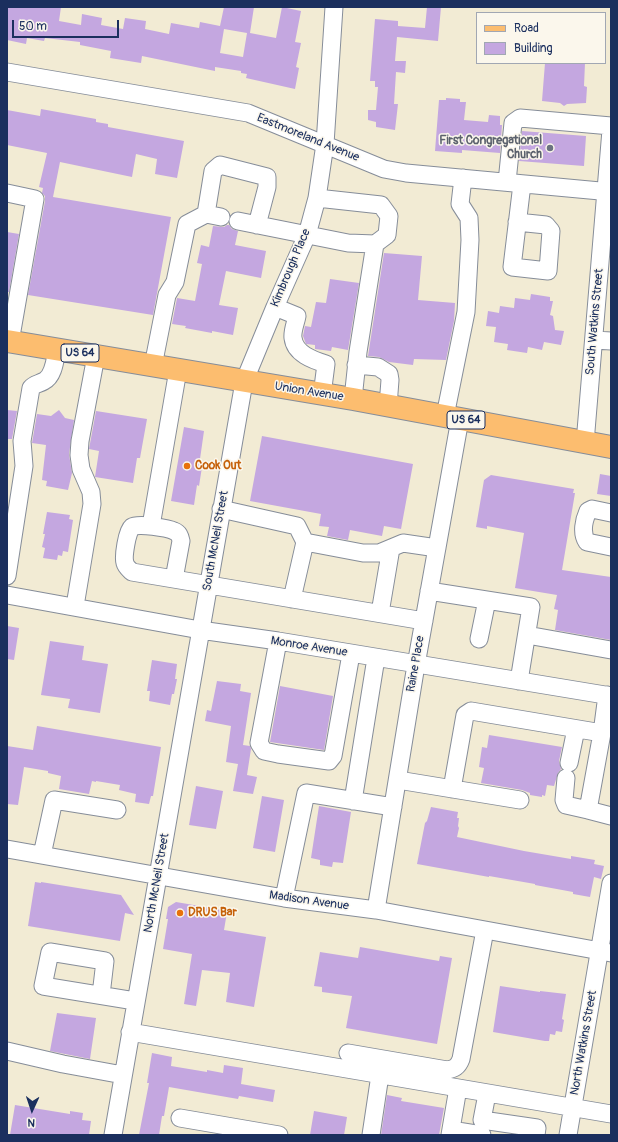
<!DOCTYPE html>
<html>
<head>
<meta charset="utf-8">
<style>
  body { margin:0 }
  #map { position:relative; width:618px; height:1142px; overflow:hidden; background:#f2ebd4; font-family:Pangolin,sans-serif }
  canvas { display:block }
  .frame { position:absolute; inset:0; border:8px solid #1b2f5e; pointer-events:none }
  .legend { position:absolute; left:476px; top:12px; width:130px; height:52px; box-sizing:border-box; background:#fbf7ec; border:1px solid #a1a7b3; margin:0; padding:5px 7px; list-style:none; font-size:12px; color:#1b2f5e }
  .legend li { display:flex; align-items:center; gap:8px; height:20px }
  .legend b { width:20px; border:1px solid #a1a7b3 }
  .north { position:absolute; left:12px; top:1090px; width:40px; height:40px; -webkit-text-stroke:3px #fbf7ec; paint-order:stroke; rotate:183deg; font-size:11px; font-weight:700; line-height:16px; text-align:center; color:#1b2f5e }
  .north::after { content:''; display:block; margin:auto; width:14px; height:18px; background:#1b2f5e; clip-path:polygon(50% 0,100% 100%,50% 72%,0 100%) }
  .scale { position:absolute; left:12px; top:20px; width:107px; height:18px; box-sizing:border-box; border:2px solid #1b2f5e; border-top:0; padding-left:5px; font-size:12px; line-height:14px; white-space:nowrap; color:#1b2f5e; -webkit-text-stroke:3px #fbf7ec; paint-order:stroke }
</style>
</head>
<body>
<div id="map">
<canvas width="618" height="1142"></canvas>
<div class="frame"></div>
<ul class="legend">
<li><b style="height:5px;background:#fcbd6f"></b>Road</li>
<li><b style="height:11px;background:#c4a7e0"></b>Building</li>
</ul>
<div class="north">N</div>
<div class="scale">50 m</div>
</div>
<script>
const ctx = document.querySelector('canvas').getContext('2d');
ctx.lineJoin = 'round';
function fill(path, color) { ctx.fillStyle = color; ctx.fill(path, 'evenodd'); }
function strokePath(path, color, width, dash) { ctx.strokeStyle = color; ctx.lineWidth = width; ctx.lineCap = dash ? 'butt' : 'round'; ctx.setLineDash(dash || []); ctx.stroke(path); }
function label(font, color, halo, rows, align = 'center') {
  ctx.font = font + ' Pangolin,sans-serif'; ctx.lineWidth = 3; ctx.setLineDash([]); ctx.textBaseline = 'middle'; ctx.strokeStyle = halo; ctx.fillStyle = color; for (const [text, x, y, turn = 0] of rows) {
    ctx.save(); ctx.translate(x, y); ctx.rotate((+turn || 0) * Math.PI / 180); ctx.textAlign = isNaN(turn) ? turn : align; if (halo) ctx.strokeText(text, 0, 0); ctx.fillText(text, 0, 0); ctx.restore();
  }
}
const building = new Path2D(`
  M7 7H61L59 21 81 25 82 14 102 18 101 25 123 29 125 18 146 21 145 29 169 34 171 23 199 28 200 22 220 26 224 7H254L250 33 276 38 282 7 301 11 295 42 301 43 296 67 299 68 295 89 246 78 247 74 241 73V71L215 67V71L142 56 141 63 110 58 111 51 80 45V42L45 38 44 41 27 38 26 44 7 40ZM224 29 247 33 243 57 220 53Z
  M427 7H441L438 41 397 37 395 61H406L405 73 396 72 394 104H398L395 130 376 127V122L368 120V110H376L378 87H375V81H370L375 19 398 21V26L425 28Z
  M545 63H585L584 86 587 87 586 103 567 104 564 106 560 103 542 101Z
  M446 98 460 99V102H466L464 120 488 122 489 115 500 116V125H502L500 153 462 150V153L435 151 439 100H446Z
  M41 109 96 119V122L108 124V127L184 141 177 178 155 174 157 159 136 154 132 177 60 162 53 197 171 217 153 315 28 295 45 201V196L42 193 43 188 39 187 47 153 7 145V110L40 116Z
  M522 131 586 136 584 166 519 161Z
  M227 225H229L232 229 238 231 235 245 266 251 261 278 226 271 219 305 238 308 233 335 212 331V333L185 328 186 326 172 324 177 298 195 301 202 264 197 263 201 245 209 247 213 226 224 227Z
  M7 232 19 234 9 292H7Z
  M384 253 422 256 418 300 455 303 454 321 446 360 414 359 413 365 389 362 379 357 368 356Z
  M330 279 359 283 348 350 332 347 331 351 315 349V345L306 344 303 336 305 326 311 327 316 302 326 303Z
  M531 294 550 297V301H553L550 315 553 316 555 330 564 331 561 345 544 342 542 350 528 347 527 353 507 350 508 344 494 342 496 327 486 326 488 311 499 313 500 306 514 308 515 298 530 300Z
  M7 410 17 411 12 439H7Z
  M59 410 65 418 74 420 69 454 72 473 68 490 46 486 47 481 42 480 46 445 32 443 37 414 51 416Z
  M96 411 147 419 140 458H137L133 483 95 477 99 451 89 449Z
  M184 427 204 431 199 466 202 467 199 486 197 485 194 505 171 501Z
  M262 436 413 464 401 529 384 526 382 536 350 530 348 540 327 536 329 527 319 526 321 514 250 501Z
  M600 474 611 476V496L597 494Z
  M491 475 574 489 573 493H575L562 570 611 577V640L555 630 558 610 554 609 557 595 515 588 524 533 487 526V529L476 527 484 480Z
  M47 512 70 515 69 519 73 520 68 552 63 551 62 556 58 555 57 560 43 558 45 548 42 547 45 534H43Z
  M7 626 19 628 14 660 7 659Z
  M50 641 84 646 82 660 108 664 100 713 68 708 70 699 41 695Z
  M152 660 177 664 175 679H177L174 694H172L170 705 149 701 150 691H147Z
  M217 681 241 684 240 691 251 693 243 745 250 746 251 749 247 775 257 777 253 794 233 791 238 764 226 762 231 726 205 721 207 710 211 711Z
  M280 686 333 696 324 750 270 742Z
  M37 726 161 747 153 796H151L149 804 135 802 136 794 119 790 120 785 96 781V782L92 781 89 794 59 789 61 776 48 773V771L24 767 18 805 7 804V746L33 750Z
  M489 735 562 747 559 761 561 769 558 773 554 786 547 785 545 796 542 795V797L530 795V793L522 790 481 783 484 768 479 767 482 747 487 748Z
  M196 786 223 791 216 829 189 825Z
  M262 796 284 800 275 852 253 848Z
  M319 806 351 812 343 863 333 862 332 867 320 865V860L311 858Z
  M431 807 458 812 457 818H459L458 826 459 828 457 837 524 851 571 859V856L595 860 594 864 604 866 601 879 594 877 590 897 573 894V892L535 885V884L489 876V877L417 864 425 823 427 821Z
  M35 882 41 883V882L121 895 134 915 125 913 120 941 28 926Z
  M176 902 223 910 227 912 224 930 266 937 254 1007 226 1002 230 973 202 970 196 1006 184 1004 192 954 163 949 168 919H166L168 907Z
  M360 947 439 961 440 956 452 958 437 1044 346 1028 352 996 322 992V987L314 986 320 952 358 958Z
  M500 986 540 992V991L566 994 562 1019 564 1020 562 1032 556 1031 555 1035 550 1034 549 1041H545L493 1032Z
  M57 1013 96 1018 90 1059 50 1051Z
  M152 1053 172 1057 171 1066 207 1072V1070L223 1073 224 1065 243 1068 241 1084 275 1090 273 1102 239 1096 238 1099 169 1087 164 1116H162L159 1135H139L149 1083H147Z
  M387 1095 402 1098 401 1101 444 1108 439 1135H381Z
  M15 1105 70 1114V1111L83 1113 82 1120 91 1121 89 1135H10Z
  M314 1111 347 1117 344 1135H310Z`);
const minor = new Path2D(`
  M7 72 248 113 384 169 406 173 611 192
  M507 182 513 123 520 118 611 126
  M7 193 35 199 10 342
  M206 214 213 171 220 165 267 177V187L257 225
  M238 221 348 243 375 244 387 235 389 216 381 205 317 198
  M517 222 546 225 551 231 548 271 512 267 522 184
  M275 307 297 316C296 322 292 331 293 338 295 354 313 360 326 364L322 395
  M594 340 611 341
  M356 365 378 367 389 374 390 380 388 406
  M153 366 167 295 175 282 187 224 206 214 221 217
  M353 399 358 352 375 244
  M445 416 466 312 470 240 469 218 460 204 463 178
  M585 443 611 130
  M221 509 297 526 305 542 363 553H379L403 543 437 548
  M611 513 592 509 588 511C584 520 581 533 587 542L611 547
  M151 526 178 370
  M7 576 24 466 22 441 31 388C34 384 39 384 44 381 54 376 55 359 57 350
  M174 579 181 541C180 536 179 533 174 531 168 528 138 523 132 527 127 531 123 557 125 563 126 567 129 569 132 572L424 621
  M429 591 531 607 519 681
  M7 595 200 630 278 641 611 696
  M292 599 305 542
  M75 606 92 504 91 492 81 469 79 455 80 441 96 356
  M380 613 391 548
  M527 635 611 650
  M479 639 487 600
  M278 641 259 743 264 751 278 754 329 761 333 756 351 654
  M602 733 588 810 611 816
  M569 763 576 729
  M566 778 564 800 566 805 588 810
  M398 780 520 800
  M452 789 465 715 471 711 602 733 607 695
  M353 801 376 658
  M7 849 284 898 376 910 611 953
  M42 855 54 800 117 810
  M284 898 306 793 393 807
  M376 910 416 665 460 419
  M101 995 105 961 50 952 43 986 135 1001
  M130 1032 611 1114
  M7 1051 63 1064 123 1075
  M348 1053 447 1070C454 1069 458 1067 461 1059L485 930
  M487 1094 482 1120 537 1128 536 1135
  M180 1118 279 1135
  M451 1130 482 1135
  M113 1135 244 382 275 307 307 235 317 198 325 144 334 7
  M371 1135 380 1075
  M450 1135 458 1088
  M568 1135 611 883`);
const major = new Path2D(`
  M7 341 353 399 611 447`);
const markers = [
  [550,148,4,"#6b7280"],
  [187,466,4,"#e8710a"],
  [180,913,4,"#e8710a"]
];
const shields = [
  [80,353,38],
  [466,420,38]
];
const shieldNames = [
  ["US 64",80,353],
  ["US 64",466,420]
];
const streetNames = [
  ["Eastmoreland Avenue",308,138,22],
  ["Kimbrough Place",291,268,-67],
  ["South Watkins Street",595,322,-85],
  ["Union Avenue",309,392,9],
  ["South McNeil Street",216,541,-80],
  ["Monroe Avenue",309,647,9],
  ["Raine Place",416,664,-80],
  ["North McNeil Street",157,883,-80],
  ["Madison Avenue",309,901,8],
  ["North Watkins Street",584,1043,-80]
];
const worshipNames = [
  ["First Congregational",542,141],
  ["Church",542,155]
];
const foodNames = [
  ["Cook Out",195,466],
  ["DRUS Bar",188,913]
];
fill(building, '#c4a7e0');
strokePath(minor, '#868d99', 19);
strokePath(major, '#868d99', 24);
strokePath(minor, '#fff', 17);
strokePath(major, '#fcbd6f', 22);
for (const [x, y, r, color] of markers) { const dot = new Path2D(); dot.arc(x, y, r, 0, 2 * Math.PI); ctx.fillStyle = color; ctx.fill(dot); strokePath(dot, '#fbf7ec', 1.5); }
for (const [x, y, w] of shields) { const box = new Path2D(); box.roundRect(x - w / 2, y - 9, w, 18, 3); ctx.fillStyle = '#fbf7ec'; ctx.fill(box); strokePath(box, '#1b2f5e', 1); }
label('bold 11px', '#1b2f5e', null, shieldNames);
label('12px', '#1b2f5e', '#fbf7ec', streetNames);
label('bold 12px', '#5b616d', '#fbf7ec', worshipNames, 'right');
label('bold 12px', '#c56008', '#fbf7ec', foodNames, 'left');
</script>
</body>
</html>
